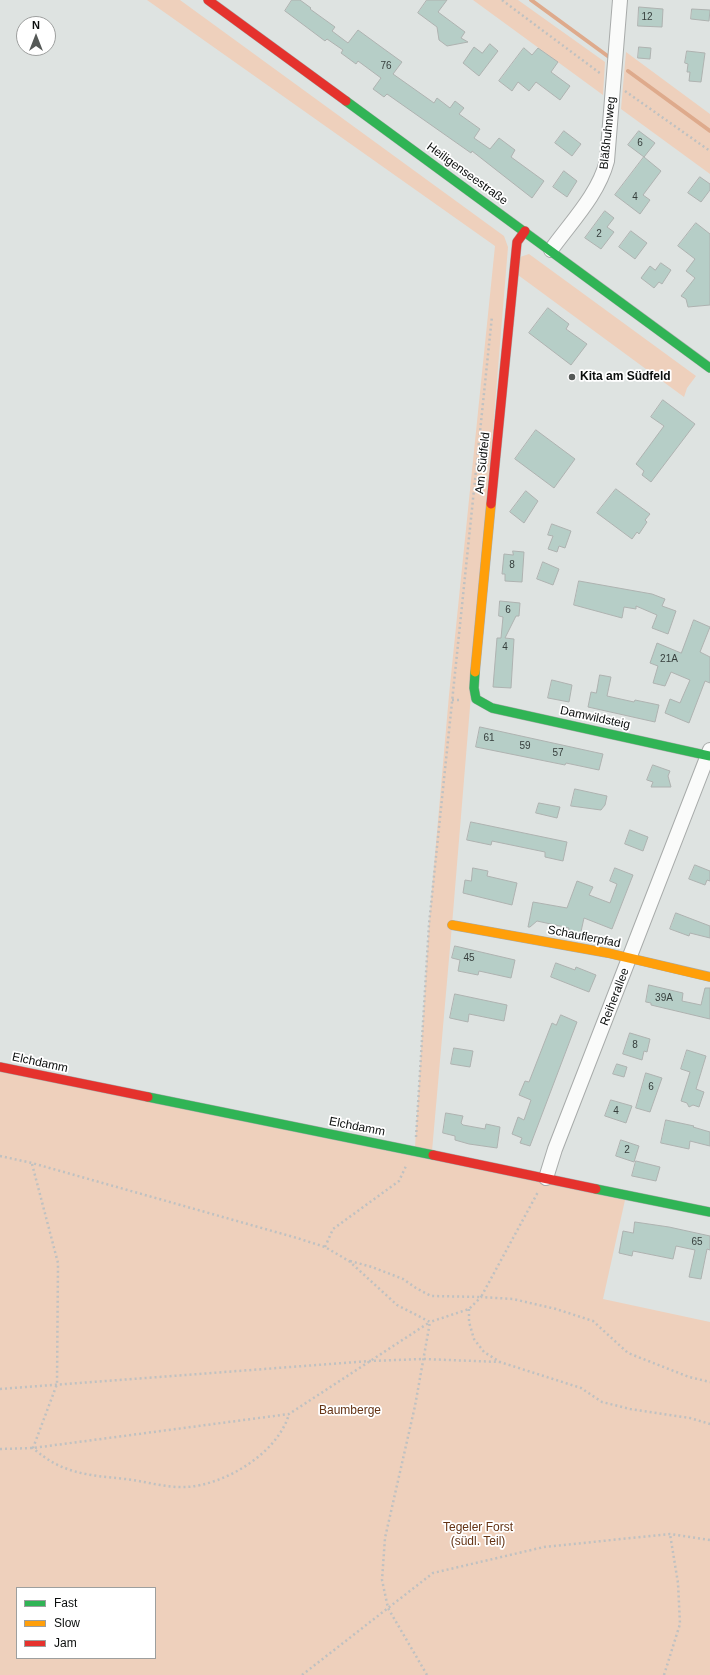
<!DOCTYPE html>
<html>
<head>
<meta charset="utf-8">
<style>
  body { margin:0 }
  #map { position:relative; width:710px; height:1675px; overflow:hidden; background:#dee3e1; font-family:Arial,sans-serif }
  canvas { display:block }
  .legend { position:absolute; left:16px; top:1587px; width:140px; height:72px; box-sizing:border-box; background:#fff; border:1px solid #9d9f9e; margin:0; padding:5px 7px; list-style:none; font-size:12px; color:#0b0e0d }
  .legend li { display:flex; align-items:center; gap:8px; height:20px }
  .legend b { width:20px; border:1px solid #9d9f9e }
  .north { position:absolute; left:16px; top:16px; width:40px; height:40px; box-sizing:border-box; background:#fff; border:1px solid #9d9f9e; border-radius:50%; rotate:0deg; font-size:11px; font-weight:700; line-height:16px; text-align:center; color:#0b0e0d }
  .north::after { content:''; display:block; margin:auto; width:14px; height:18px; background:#555957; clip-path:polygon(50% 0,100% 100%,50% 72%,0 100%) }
</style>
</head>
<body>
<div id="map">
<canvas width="710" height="1675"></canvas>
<ul class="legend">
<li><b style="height:5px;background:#30b455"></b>Fast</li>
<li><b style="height:5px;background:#ff9f0a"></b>Slow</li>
<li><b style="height:5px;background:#e5322d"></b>Jam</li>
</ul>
<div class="north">N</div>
</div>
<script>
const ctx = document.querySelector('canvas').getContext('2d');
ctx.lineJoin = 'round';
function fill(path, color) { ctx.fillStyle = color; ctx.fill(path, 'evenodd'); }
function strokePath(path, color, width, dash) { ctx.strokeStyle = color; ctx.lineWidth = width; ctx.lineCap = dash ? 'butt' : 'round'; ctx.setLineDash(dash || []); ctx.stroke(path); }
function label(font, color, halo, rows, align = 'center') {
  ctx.font = font + ' Arial,sans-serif'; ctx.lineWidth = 3.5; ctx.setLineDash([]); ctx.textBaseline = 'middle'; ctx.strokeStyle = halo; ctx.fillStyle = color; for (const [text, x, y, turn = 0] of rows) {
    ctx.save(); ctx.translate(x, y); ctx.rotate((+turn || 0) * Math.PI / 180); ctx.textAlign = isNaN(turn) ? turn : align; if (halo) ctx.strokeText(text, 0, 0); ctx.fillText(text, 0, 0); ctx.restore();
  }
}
const green = new Path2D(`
  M147 0H180L504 236 508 247 452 925 432 1151 415 1147 429 924 449 695 495 246Z
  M473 0H518L605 62 603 95Z
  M626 52 710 114V174L621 109Z
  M529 254 696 376 687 388 684 397 518 275 520 257Z
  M0 1070 625 1200 603 1299 710 1322V1675H0ZM17 1588H155V1658H17Z`);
const stream = new Path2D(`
  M531 0 609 57
  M628 71 710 131`);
const building = new Path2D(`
  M292 0H300L311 8 310 9 335 27 332 31 348 43 358 30 384 49 402 62 393 74 434 103 437 98 450 108 455 101 464 108 459 114 480 129 474 138 490 149 499 138 515 150 511 157 544 181 532 198 472 151 471 153 387 94 384 97 373 89 381 78 358 61 356 64 341 53 343 50 327 39 325 41 285 11Z
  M427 0H447L438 12 465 32 461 38 468 42 447 46 439 40 437 27 418 13Z
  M639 7 663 9 662 27 638 26Z
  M692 9 710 10 709 21 691 19Z
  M490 44 498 51 479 76 463 63 474 47 482 53Z
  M639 47 651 48 650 59 638 58Z
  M524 48 532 55 538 48 558 62 551 72 570 86 560 100 536 82 529 91 518 82 512 91 499 81Z
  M687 51 705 53 701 82 689 81 690 72H687L688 64 685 63Z
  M564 131 581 144 572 156 555 143Z
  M639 131 655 143 644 157 628 145Z
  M644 157 661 171 643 195 650 200 640 214 615 195Z
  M564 171 577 181 567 197 553 187Z
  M700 177 710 184V190L701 202 688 193Z
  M605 211 614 218 607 227 614 232 601 249 585 238Z
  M696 223 710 234V305L688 307 686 299 681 296 695 278 686 271 695 259 678 246Z
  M631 231 647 243 635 259 619 247Z
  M661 263 671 270 662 284 659 282 654 288 641 278 650 266 655 270Z
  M548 308 569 324 566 329 587 344 571 365 529 333Z
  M663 400 695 424 651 482 642 475 644 471 636 464 664 426 651 417Z
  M536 430 575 459 554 488 515 459Z
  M616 489 650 514 645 520 647 522 639 534 637 532 632 539 597 513Z
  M526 491 538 501 524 523 510 512Z
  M552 524 571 531 565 548 559 546 557 552 548 549 553 536 548 535Z
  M513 551 524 552 522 582 505 581V574H502L504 554 513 555Z
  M543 562 559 569 553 585 537 579Z
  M579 581 652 594 665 599 662 606 676 611 668 634 652 628 657 615 636 606V609L624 607 622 618 574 605Z
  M500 601 520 603 519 616H516L505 638 514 639 511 688 493 687 497 638H501L503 617 499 616Z
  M694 620 710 627 700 652 710 657V683L705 681 689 723 665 713 670 699 680 703 690 680 671 672 665 686 653 683 658 666 650 663 657 643 681 653Z
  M600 675 611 677 607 696 634 702 635 700 659 705 655 722 588 707 591 692 596 693Z
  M552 680 572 685 569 702 548 698Z
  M480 727 603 754 599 770 566 763 565 765 476 747Z
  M653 765 670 771 668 776 671 787H651L653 782 647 780Z
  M575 789 607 796 605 805 601 810 571 806Z
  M539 803 560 807 557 818 536 813Z
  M471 822 567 842 563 861 545 857V852L492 841 491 845 467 840Z
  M630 830 648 837 643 851 625 844Z
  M695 865 710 871V881L707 880 705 885 689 879Z
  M473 868 488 871 487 876 517 883 512 905 463 893 465 880 471 881Z
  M615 868 633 875 612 929 584 918 580 936 567 934 569 928 537 921 530 927H528L533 902 567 908 577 881 593 887 589 895 610 903 617 884 610 881Z
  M676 913 710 926V938L690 933 689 936 670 929Z
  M455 946 515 960 511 978 479 971 478 975 458 971 460 960 452 958Z
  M556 963 575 970 576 967 596 975 589 992 551 977Z
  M649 985 683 993 682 1001 701 1005 705 988H710V1019L651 1005V1003L646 1002Z
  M455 994 507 1005 504 1021 469 1014 468 1022 450 1018Z
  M561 1015 577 1022 530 1146 520 1143 522 1138 512 1134 518 1117 524 1120 531 1100 519 1095 525 1081 529 1082 552 1023 556 1025Z
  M630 1033 650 1039 647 1052 644 1051 642 1060 623 1054Z
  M454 1048 473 1051 470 1067 451 1064Z
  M687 1050 706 1056 696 1089 704 1092 699 1107 693 1105 689 1107 687 1103 681 1101 690 1072 681 1069Z
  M617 1064 627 1067 624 1077 613 1074Z
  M646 1073 662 1078 650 1112 636 1108Z
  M611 1100 632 1106 626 1123 605 1116Z
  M446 1113 463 1116 461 1123 463 1125 485 1129 486 1124 500 1127 497 1148 469 1144 455 1140V1136L443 1133Z
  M666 1120 694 1126 693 1127 710 1132V1146L690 1141 689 1149 661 1143Z
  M621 1140 639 1146 634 1162 616 1156Z
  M636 1161 660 1167 656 1181 632 1176Z
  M635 1222 669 1227 710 1236V1250L707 1249 701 1279 689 1277 695 1250 676 1246 673 1259 633 1251 632 1256 619 1253 623 1231 633 1233Z`);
const path = new Path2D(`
  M502 0 601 74
  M625 91 710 151
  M452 700H462
  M416 1137 429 924 492 316
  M0 1156 32 1163 297 1238 325 1247 349 1261 397 1305 430 1322 469 1309 481 1297 513 1299 556 1309 593 1321 628 1353 689 1377 710 1382
  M32 1164 58 1263 57 1384 33 1448C62 1474 88 1475 125 1479 145 1481 165 1488 186 1487 225 1485 278 1453 289 1414
  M325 1247 333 1229 399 1181 406 1166
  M350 1261 372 1267 403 1279 416 1288 431 1296 481 1297 538 1192
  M469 1309V1322L474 1339 484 1352 500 1362 581 1388 602 1402 630 1409 690 1418 710 1424
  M0 1389 370 1361 423 1359 500 1362
  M0 1449 33 1448 289 1414 430 1322
  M302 1675 433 1573 544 1547 670 1534 710 1540
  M427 1675 388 1608 382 1580 385 1538 415 1406 430 1322
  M664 1675 680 1624 678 1583 670 1534`);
const street = new Path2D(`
  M551 250C571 222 598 195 607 161L620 0
  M546 1178 555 1149 710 750`);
const fast = new Path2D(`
  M346 101 710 368
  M475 672 474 688 476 699 492 708 710 756
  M148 1097 433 1155
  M596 1189 710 1212`);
const slow = new Path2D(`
  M475 672 491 504
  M452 925 608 953 710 977`);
const jam = new Path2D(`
  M208 0 346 101
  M491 504 517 242 525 231
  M0 1067 148 1097
  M433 1155 596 1189`);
const markers = [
  [572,377,4,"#555957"]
];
const numberNames = [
  ["12",647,17],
  ["76",386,66],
  ["6",640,143],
  ["4",635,197],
  ["2",599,234],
  ["8",512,565],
  ["6",508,610],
  ["4",505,647],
  ["21A",669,659],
  ["61",489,738],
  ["59",525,746],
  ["57",558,753],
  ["45",469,958],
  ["39A",664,998],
  ["8",635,1045],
  ["6",651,1087],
  ["4",616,1111],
  ["2",627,1150],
  ["65",697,1242]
];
const streetNames = [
  ["Bläßhuhnweg",608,133,-84],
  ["Heiligenseestraße",467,174,36],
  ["Am Südfeld",483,463,-84],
  ["Damwildsteig",595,718,12],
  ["Schauflerpfad",584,937,11],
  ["Reiherallee",615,997,-69],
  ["Elchdamm",40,1063,12],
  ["Elchdamm",357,1127,11]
];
const poiNames = [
  ["Kita am Südfeld",580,377]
];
const parkNames = [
  ["Baumberge",350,1411],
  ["Tegeler Forst",478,1528],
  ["(südl. Teil)",478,1542]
];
fill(green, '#eed0bc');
strokePath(stream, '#deaa8c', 4);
fill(building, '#b6cec7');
strokePath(building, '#aeb2b0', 1);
strokePath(street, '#a8abaa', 16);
strokePath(fast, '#a8abaa', 10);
strokePath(slow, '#a8abaa', 10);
strokePath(jam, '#a8abaa', 10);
strokePath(path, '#bfc1c1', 2.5, [2, 3]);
strokePath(street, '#fafbfa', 14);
strokePath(fast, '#30b455', 9);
strokePath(slow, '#ff9f0a', 9);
strokePath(jam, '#e5322d', 9);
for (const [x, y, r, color] of markers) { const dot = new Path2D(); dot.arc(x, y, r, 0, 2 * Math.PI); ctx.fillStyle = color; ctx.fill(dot); strokePath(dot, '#fff', 1.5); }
label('10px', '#363e3c', null, numberNames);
label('12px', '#0b0e0d', '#fff', streetNames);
label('bold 12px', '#0b0e0d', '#fff', poiNames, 'left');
label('12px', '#643314', '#fff', parkNames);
</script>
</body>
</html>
